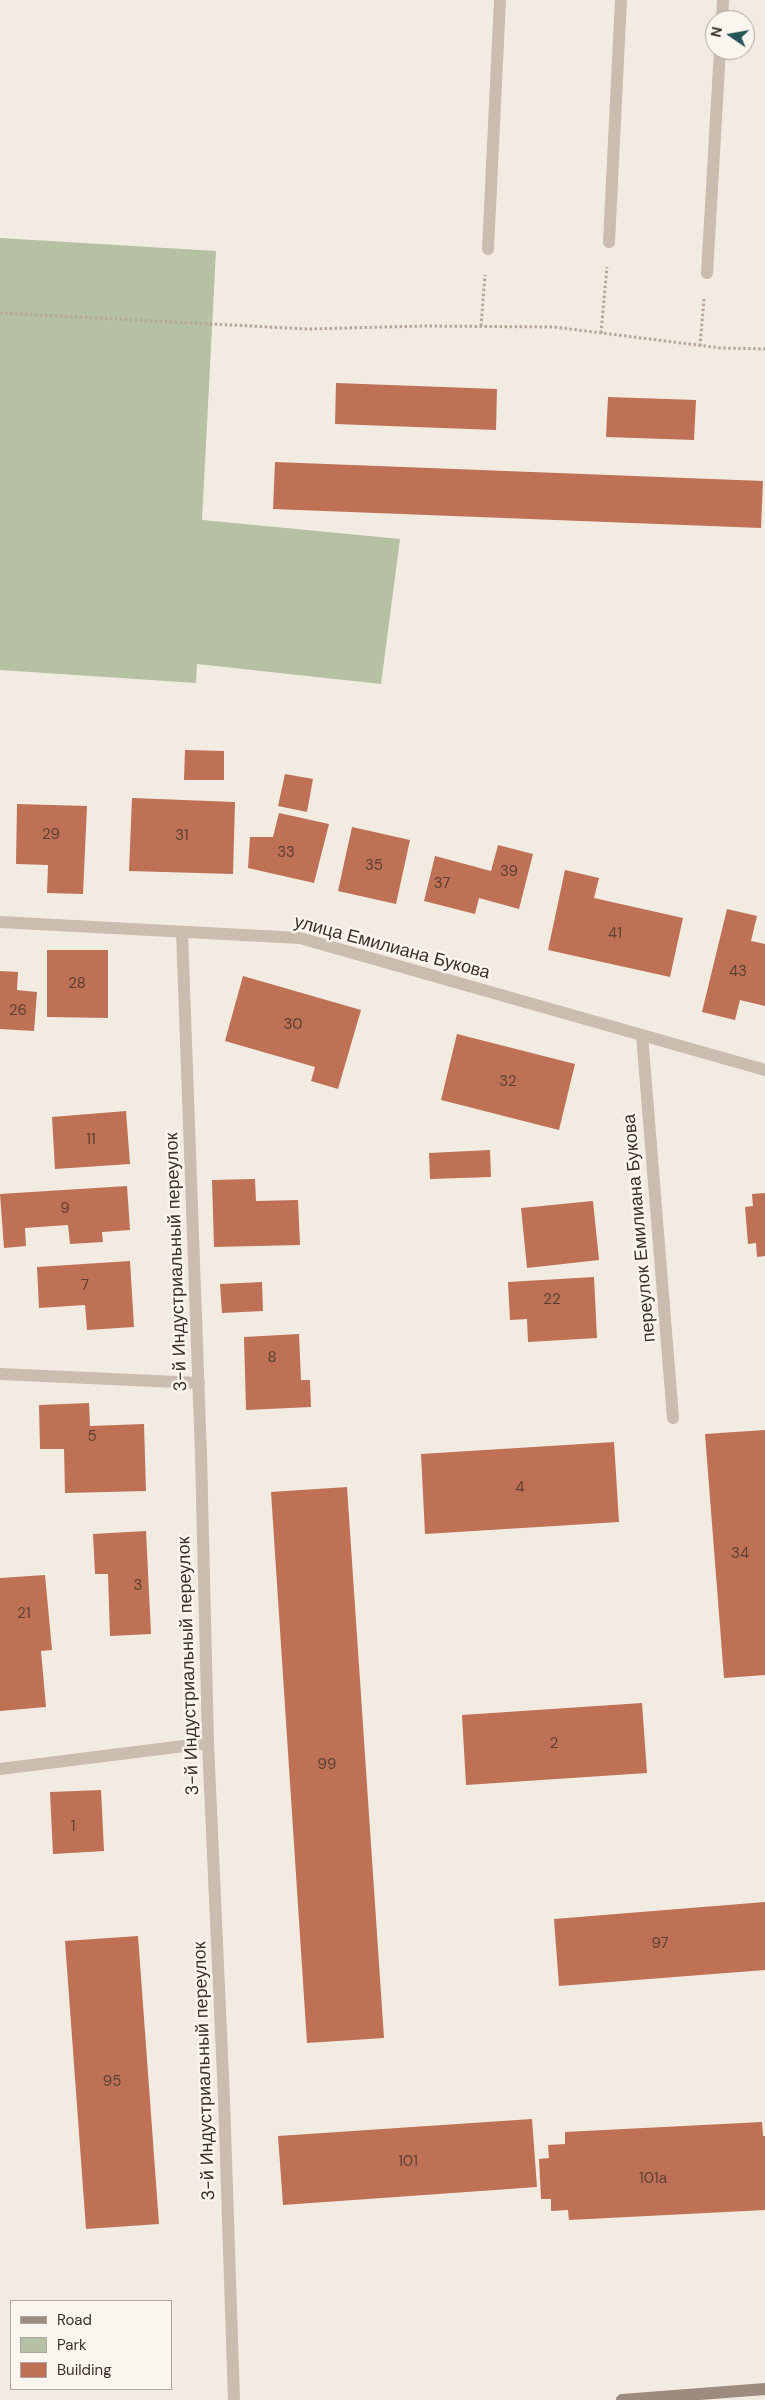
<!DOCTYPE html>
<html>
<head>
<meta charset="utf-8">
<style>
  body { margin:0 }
  #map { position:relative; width:765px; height:2400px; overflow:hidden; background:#f2ebe2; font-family:"DM Sans",sans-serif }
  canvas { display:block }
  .legend { position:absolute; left:10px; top:2300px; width:162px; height:90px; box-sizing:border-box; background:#faf5ee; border:1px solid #ada6a0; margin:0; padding:6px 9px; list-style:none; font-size:15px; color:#39302c }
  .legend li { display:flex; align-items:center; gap:10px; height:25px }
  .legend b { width:25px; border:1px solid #ada6a0 }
  .north { position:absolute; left:705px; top:10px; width:50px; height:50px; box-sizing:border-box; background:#faf5ee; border:1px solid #ada6a0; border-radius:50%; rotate:282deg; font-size:14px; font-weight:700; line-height:20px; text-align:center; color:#39302c }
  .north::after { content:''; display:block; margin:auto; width:18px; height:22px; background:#245358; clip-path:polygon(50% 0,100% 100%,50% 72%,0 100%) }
</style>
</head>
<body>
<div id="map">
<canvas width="765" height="2400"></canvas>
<ul class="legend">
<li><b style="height:6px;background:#9e8b7f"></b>Road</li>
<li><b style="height:14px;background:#b5c1a2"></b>Park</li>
<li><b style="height:14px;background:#be7154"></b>Building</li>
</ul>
<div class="north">N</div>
</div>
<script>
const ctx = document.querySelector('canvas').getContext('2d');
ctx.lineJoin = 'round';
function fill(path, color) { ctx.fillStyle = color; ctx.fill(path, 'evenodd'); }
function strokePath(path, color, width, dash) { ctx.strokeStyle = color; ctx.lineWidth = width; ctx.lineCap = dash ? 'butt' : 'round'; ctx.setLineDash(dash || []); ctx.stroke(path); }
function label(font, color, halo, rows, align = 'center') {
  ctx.font = font + ' "DM Sans",sans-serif'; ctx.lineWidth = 5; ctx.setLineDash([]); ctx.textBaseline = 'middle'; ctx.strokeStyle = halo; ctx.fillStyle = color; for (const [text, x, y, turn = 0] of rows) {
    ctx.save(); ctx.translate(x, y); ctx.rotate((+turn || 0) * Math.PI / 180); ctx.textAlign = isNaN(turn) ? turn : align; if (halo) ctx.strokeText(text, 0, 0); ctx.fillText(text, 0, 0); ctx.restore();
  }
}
const green = new Path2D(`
  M0 238 216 251 202 520 400 539 381 684 197 664 196 683 0 670Z`);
const building = new Path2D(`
  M336 383 497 389 496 430 335 424Z
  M608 397 696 400 694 440 606 437Z
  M275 462 763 481 761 528 273 509Z
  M185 750 224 751V780H184Z
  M285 774 313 779 307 812 278 806Z
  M132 798 235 802 233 874 129 871Z
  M17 804 87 806 83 894 47 893 48 865 16 864Z
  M279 813 329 824 314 883 248 868 250 837H273Z
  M352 827 410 840 396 904 338 891Z
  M498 845 533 854 519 909 479 898 475 914 424 901 435 856 491 871Z
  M565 870 599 878 594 898 683 918 670 977 548 950Z
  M727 909 757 916 751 941 765 944V1006L740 1000 735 1020 702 1012Z
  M47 950H108V1018L47 1017Z
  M0 971 18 972 17 990 37 992 34 1031 0 1029Z
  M243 976 361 1010 338 1089 311 1081 315 1067 225 1041Z
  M457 1034 575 1064 559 1130 441 1100Z
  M126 1111 130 1164 55 1169 52 1117Z
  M490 1150 491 1177 430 1179 429 1153Z
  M255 1179 256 1201 298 1200 300 1245 214 1247 212 1180Z
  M127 1186 130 1230 102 1232 103 1242 70 1244 68 1225 25 1228 26 1246 4 1248 0 1194Z
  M765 1193V1256L757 1257 756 1243 748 1244 745 1207 753 1206 752 1194Z
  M593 1201 599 1260 527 1268 521 1208Z
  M130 1261 134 1327 87 1330 85 1305 39 1308 37 1267Z
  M594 1277 597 1338 528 1342 527 1319 510 1320 508 1282Z
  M262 1282 263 1311 222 1313 220 1284Z
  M299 1334 301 1380H310L311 1407 246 1410 244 1337Z
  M89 1403 90 1426 144 1424 146 1491 65 1493 64 1449H40L39 1405Z
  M765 1430V1675L724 1678 705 1434Z
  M614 1442 619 1522 425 1534 421 1454Z
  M347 1487 384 2038 307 2043 271 1492Z
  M146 1531 151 1634 110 1636 108 1574H95L93 1534Z
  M45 1575 52 1650 41 1651 46 1707 0 1711V1578Z
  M642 1703 647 1773 466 1785 462 1715Z
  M101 1790 104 1851 53 1854 50 1792Z
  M765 1902V1970L559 1986 554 1919Z
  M138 1936 159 2224 86 2229 65 1941Z
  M532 2119 537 2187 283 2205 278 2136Z
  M762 2122 763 2136H765V2210L569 2220 568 2210 551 2211V2199H541L539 2159 549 2158 548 2145 565 2144V2132Z`);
const path = new Path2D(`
  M0 313 308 329 425 326 554 327 721 348 765 349
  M481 326 485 275
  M601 333 607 267
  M700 346 704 299`);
const lane = new Path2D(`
  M722 20 723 0
  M609 242 621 0
  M488 249 500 0
  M707 273 720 50`);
const street = new Path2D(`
  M0 922 300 938 765 1070
  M182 932 201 1455 208 1743 224 2099 234 2400
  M642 1035 673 1418
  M0 1374 199 1383
  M0 1769 208 1743`);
const secondary = new Path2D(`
  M622 2400 765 2389`);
const numberNames = [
  ["29",51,835],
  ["31",182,836],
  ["33",286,853],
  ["35",374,866],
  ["39",509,872],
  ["37",442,884],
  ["41",615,934],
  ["43",738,972],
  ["28",77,984],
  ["26",18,1011],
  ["30",293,1025],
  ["32",508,1082],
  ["11",91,1140],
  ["9",65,1209],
  ["7",85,1286],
  ["22",552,1300],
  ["8",272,1358],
  ["5",92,1437],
  ["4",520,1488],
  ["34",740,1554],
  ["3",138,1586],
  ["21",24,1614],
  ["2",554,1744],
  ["99",327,1765],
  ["1",73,1827],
  ["97",660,1944],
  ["95",112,2082],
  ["101",408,2162],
  ["101а",653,2179]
];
const streetNames = [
  ["улица Емилиана Букова",392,948,15],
  ["переулок Емилиана Букова",640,1228,-95],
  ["3-й Индустриальный переулок",177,1262,-92],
  ["3-й Индустриальный переулок",189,1666,-92],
  ["3-й Индустриальный переулок",205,2071,-92]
];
fill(green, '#b5c1a2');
fill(building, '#be7154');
strokePath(path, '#b6a698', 3, [2.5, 2.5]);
strokePath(lane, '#cabcae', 12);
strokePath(street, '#cabcae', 12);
strokePath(secondary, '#9e8b7f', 12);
label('15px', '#5a4036', null, numberNames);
label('18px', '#39302c', '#faf5ee', streetNames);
</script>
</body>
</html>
